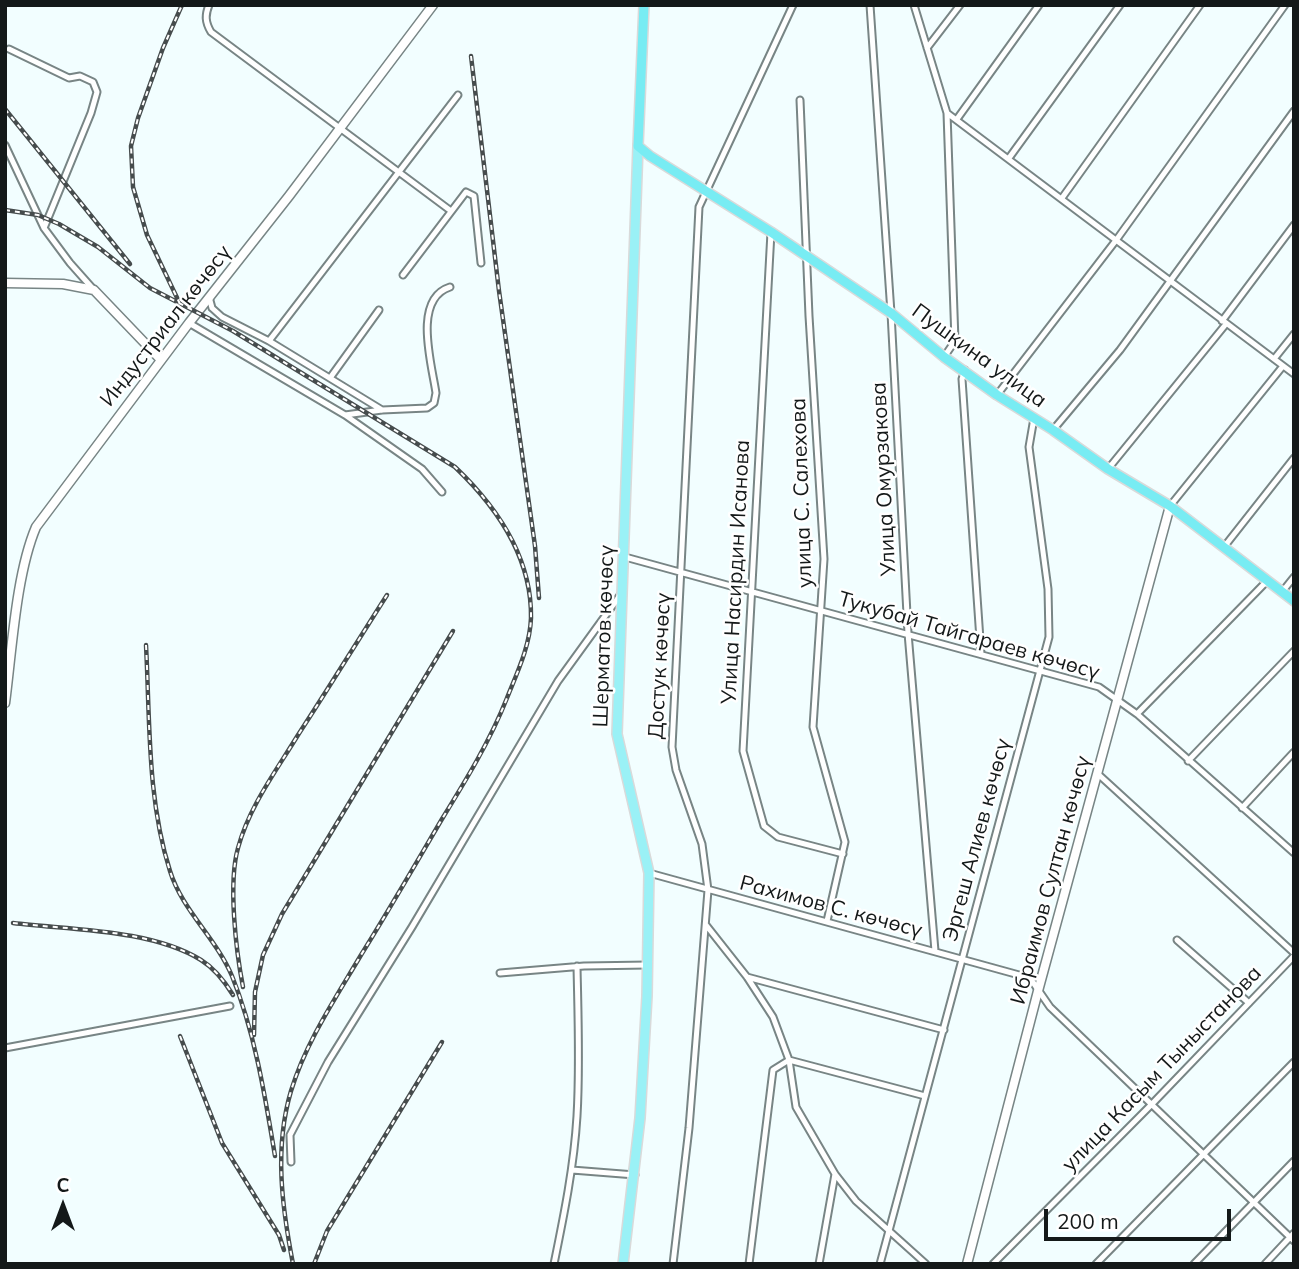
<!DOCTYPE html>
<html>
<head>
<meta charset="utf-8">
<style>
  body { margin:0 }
  #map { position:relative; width:1299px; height:1269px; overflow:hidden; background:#f2feff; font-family:Mulish,sans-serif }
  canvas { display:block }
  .frame { position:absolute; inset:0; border:7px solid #141919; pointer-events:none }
  .north { position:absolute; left:28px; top:1171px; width:70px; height:70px; -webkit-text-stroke:5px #fff; paint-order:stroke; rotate:0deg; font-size:19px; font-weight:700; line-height:28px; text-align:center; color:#141919 }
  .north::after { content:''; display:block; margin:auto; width:24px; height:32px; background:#141919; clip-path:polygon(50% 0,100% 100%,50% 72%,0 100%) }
  .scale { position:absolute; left:1044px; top:1209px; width:187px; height:32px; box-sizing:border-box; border:4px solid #141919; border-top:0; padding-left:9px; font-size:21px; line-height:24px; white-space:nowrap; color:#141919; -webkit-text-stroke:5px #fff; paint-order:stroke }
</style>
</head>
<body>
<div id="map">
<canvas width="1299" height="1269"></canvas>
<div class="frame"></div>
<div class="north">С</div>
<div class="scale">200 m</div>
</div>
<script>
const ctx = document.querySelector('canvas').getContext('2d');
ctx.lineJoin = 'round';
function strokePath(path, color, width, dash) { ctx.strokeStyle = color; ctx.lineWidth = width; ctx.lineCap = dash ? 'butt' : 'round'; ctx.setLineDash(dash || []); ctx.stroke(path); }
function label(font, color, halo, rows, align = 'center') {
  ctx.font = font + ' Mulish,sans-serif'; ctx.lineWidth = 5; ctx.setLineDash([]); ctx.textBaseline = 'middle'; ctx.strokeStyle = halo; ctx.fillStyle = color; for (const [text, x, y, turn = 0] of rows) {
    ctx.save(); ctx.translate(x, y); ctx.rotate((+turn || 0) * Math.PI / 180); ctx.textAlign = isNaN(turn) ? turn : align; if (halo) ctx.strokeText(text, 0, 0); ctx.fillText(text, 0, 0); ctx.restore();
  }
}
const minor = new Path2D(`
  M209 5C205 15 205 22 211 32L451 211
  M870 5 891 313 908 633 935 951
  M914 5 947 113 955 341 944 357
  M927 48 960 5
  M9 49 69 78 80 76 93 82 97 92 91 113 44 228
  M800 100 809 316 824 559 813 727 845 842 827 921
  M947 113 1294 374
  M957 119 1039 5
  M5 145 44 228 70 263 94 290
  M1009 158 1120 5
  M1062 198 1200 5
  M771 232 743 751 764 826 778 837 843 854
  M403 275 466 192 474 196 481 263
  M209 297 212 308 222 317 269 341 382 410
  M1222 321 1294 225
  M189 323 345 415 422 469 442 492
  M269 341 458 95
  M1274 359 1294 334
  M965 370 962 379 981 654
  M330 378 379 310
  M997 395 1117 239 1285 5
  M345 415 382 410 427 408 434 403 436 393C432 365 412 299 450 287
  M1053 430 1120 350 1294 111
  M1108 469 1226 324
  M1170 506 1283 366
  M1224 547 1294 458
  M625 557 1099 687 1137 714 1294 853
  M1282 592 1294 577
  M1137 714 1267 581
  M1188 761 1294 651
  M1098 774 1294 953
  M1242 808 1294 752
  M649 873 1030 978 1050 1007 1294 1241
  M706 925 747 977 773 1017 789 1060 796 1107 835 1174 856 1201 926 1264
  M1177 940 1249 1003
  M500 973 584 966 648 965
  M747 977 944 1030
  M5 1048 230 1006
  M291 1162 290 1135 328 1062 412 927 558 681 621 594
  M572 1170 635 1175
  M554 1264C564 1215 574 1166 577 1116 580 1066 578 1016 577 966
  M673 1264 689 1128 708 890 702 844 676 770 672 747 699 207 793 5
  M749 1264 773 1070 789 1060 925 1096
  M819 1264 835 1174
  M880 1264 1049 637 1048 589 1029 447 1034 418
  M993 1264 1152 1104 1294 956
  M1096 1264 1294 1062
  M1194 1264 1294 1161
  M1265 1264 1294 1233`);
const secondary = new Path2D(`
  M5 283 63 284 94 290 161 360
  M5 703C12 650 16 574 36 527L189 323 289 196 433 5
  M967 1264 1038 991 1170 506`);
const primary = new Path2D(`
  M623 1264 640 1118 647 996 649 873 617 734 638 146`);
const trunk = new Path2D(`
  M644 5 638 146 650 156 771 232 891 313 944 357 997 395 1053 430 1108 469 1170 506 1294 601`);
const rail = new Path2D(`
  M471 56 499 291 535 546 539 598
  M5 109 130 264
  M5 210 38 215 59 224 98 247 150 288 233 331 455 467C497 507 532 557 531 618 530 646 517 673 507 698 490 741 466 780 442 819 415 865 389 910 361 955 335 999 306 1042 291 1091 274 1148 282 1207 293 1264
  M180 304 147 235 133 187 131 146 138 118 163 48 182 5
  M146 645C150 721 147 799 170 871 182 910 216 938 232 976 255 1033 265 1096 275 1156
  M13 923C70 930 151 929 201 960 214 968 225 982 233 995
  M243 987C236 951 228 883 238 848 249 807 276 771 298 735 328 689 357 642 387 595
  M254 1035 255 992 263 955 282 914 453 631
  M180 1036 222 1143 279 1235 284 1250
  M314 1264 327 1231 442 1042`);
const streetNames = [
  ["Индустриал көчөсү",166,326,-52],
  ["Пушкина улица",979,356,36],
  ["Улица Омурзакова",884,479,-93],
  ["улица С. Салехова",802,493,-92],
  ["Улица Насирдин Исанова",736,572,-87],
  ["Шерматов көчөсү",604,636,-88],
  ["Тукубай Тайгараев көчөсү",969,636,16],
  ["Достук көчөсү",660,666,-87],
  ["Эргеш Алиев көчөсү",977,840,-75],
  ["Ибраимов Султан көчөсү",1051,880,-75],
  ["Рахимов С. көчөсү",831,907,15],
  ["улица Касым Тыныстанова",1162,1069,-46]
];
strokePath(minor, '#788585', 9);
strokePath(secondary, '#788585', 11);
strokePath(primary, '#d9dada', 12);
strokePath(trunk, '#d9dada', 12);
strokePath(minor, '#fff', 5);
strokePath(secondary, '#fff', 8);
strokePath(primary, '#9af1f6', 9);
strokePath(trunk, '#78ecf3', 9);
strokePath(rail, '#464c4d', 4.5);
strokePath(rail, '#fff', 2, [5]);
label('21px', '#141919', '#fff', streetNames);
</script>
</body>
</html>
